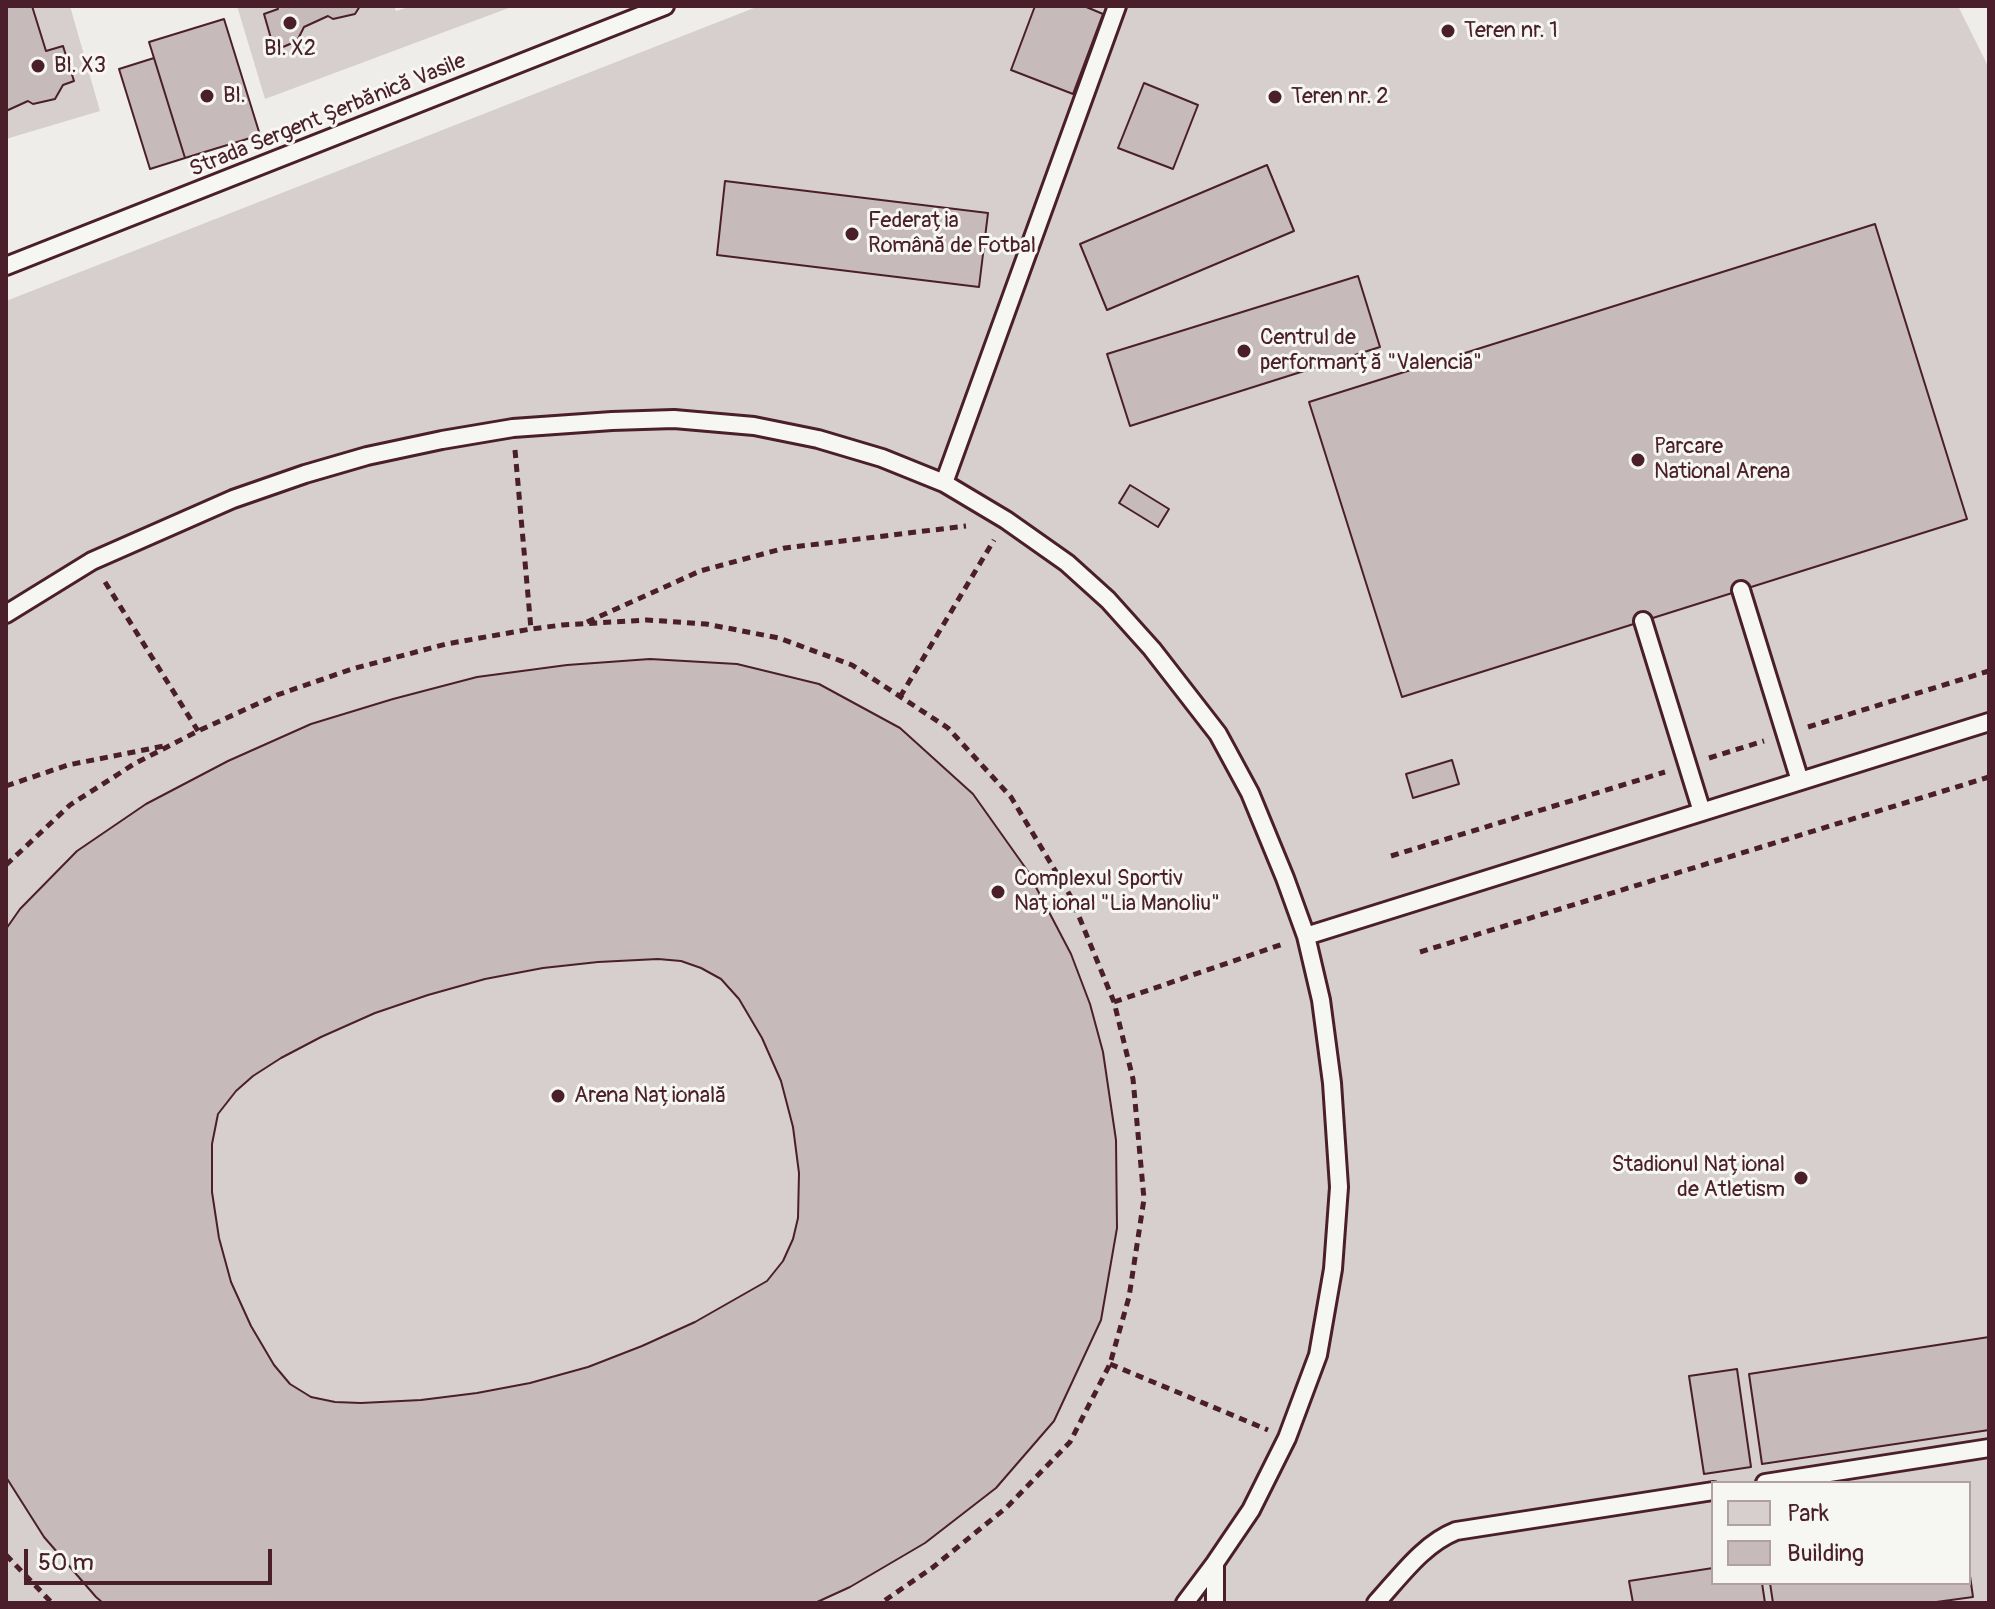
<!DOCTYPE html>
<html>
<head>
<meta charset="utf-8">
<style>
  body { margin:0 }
  #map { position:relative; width:1995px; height:1609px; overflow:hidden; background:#efedea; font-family:Pangolin,sans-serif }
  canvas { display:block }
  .frame { position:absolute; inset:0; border:8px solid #4a1f2b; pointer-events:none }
  .legend { position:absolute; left:1711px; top:1481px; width:260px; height:104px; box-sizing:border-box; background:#f6f6f2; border:2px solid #b1a0a2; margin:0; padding:10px 14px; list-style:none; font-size:24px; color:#4a1f2b }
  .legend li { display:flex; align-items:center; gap:16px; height:40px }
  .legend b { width:40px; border:2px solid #b1a0a2 }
  .scale { position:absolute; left:24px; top:1549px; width:248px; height:36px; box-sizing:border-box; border:4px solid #4a1f2b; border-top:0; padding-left:10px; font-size:24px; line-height:28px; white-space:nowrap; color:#4a1f2b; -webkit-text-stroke:6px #f6f6f2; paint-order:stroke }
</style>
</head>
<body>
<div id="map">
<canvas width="1995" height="1609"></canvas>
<div class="frame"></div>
<ul class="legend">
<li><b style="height:22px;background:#d7cfce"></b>Park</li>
<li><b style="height:22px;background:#c6babb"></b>Building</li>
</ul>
<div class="scale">50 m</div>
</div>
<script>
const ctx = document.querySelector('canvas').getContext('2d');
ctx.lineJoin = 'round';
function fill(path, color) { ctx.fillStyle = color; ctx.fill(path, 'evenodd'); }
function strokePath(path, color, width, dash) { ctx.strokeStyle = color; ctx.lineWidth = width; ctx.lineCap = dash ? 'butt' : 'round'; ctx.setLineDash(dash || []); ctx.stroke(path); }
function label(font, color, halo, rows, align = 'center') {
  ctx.font = font + ' Pangolin,sans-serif'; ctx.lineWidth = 6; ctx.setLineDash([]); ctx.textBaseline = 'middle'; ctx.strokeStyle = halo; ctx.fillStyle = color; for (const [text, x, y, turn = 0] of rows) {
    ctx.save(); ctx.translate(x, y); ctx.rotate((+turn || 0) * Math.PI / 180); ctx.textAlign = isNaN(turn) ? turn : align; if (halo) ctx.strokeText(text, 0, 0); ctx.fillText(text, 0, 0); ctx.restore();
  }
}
const green = new Path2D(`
  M6 6H70L100 111 6 139Z
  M237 6H394L396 11 412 6H514L265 99Z
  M759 6H1958L1989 68V1603H6V301ZM1713 1483H1969V1583H1713Z`);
const building = new Path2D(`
  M6 6H32L46 51 63 46 74 81 63 85 55 99 33 104 28 101 6 111Z
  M277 6H360L355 14 333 19 328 16 304 27 297 41 283 47 272 42 264 14 278 9Z
  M1035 6H1084L1103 14 1073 94 1011 70Z
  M224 19 260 135 185 158 149 42Z
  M154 58 185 158 150 169 119 69Z
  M1144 83 1198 105 1173 169 1118 148Z
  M1267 165 1294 231 1107 310 1080 244Z
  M725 181 988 213 979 287 717 255Z
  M1875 224 1967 519 1402 697 1309 402Z
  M1358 276 1380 347 1130 426 1107 354Z
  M1130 485 1169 509 1158 527 1119 503Z
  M650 659 737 664 819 684 900 728 973 794 1027 870 1071 954 1090 1004 1103 1052 1116 1140 1117 1228 1101 1320 1054 1421 996 1488 925 1543 850 1587 815 1603H103L96 1597 44 1537 6 1477V929L20 909 77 851 146 804 228 761 311 724 393 699 477 677 567 665ZM658 959 681 961 701 968 721 979 739 999 762 1038 781 1081 793 1127 799 1173 798 1218 793 1239 783 1261 767 1281 695 1322 642 1346 588 1367 530 1383 477 1393 421 1400 361 1403 335 1402 311 1397 290 1384 274 1365 251 1326 231 1282 219 1238 212 1192V1144L218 1114 236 1091 253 1076 281 1058 321 1037 375 1013 428 995 485 979 543 968 598 962Z
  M1452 760 1459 784 1413 798 1406 774Z
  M1989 1337V1430L1762 1464 1749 1374Z
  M1737 1369 1751 1467 1704 1474 1689 1376Z
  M1713 1568V1583H1762L1765 1603H1633L1629 1581Z
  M1969 1569 1973 1597 1929 1603H1773L1770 1583H1969Z`);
const path = new Path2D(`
  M515 450 531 629
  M105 582 198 731
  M587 622 700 571 785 548 966 526
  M900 697 994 540
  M1808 727 1989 671
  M1709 758 1764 741
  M6 786 68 765 164 746
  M1391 856 1665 772
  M6 865 70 805 134 764 198 731 277 695 352 669 446 644 531 629 562 625 647 620 706 624 779 638 852 665 948 728 1011 797 1071 897 1114 1002 1133 1079 1144 1199 1129 1297 1110 1364 1070 1442 1007 1507 932 1568 881 1603
  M1420 952 1989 777
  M1114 1002 1283 944
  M1110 1364 1268 1430
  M6 1555 52 1603`);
const service = new Path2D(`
  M6 266 665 6
  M944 483 1117 6
  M1741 590 1800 781
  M6 614 92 561 233 499 305 474 367 456 442 440 513 428 612 421 674 419 754 426 818 439 882 458 944 483 1006 520 1067 563 1108 600 1152 649 1218 734 1250 793 1285 878 1306 936 1321 1000 1332 1083 1339 1187 1333 1269 1318 1355 1287 1438 1251 1510 1215 1563 1185 1603
  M1643 621 1702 812
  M1306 936 1989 722
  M1765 1483 1989 1448
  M1215 1603V1563
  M1376 1603C1400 1577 1423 1544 1456 1531L1713 1491`);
const markers = [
  [290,23,8,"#4a1f2b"],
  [1448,31,8,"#4a1f2b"],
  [38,66,8,"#4a1f2b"],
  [207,96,8,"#4a1f2b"],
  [1275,97,8,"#4a1f2b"],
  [852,234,8,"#4a1f2b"],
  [1244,351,8,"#4a1f2b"],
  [1638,460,8,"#4a1f2b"],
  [998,892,8,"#4a1f2b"],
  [558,1096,8,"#4a1f2b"],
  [1801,1178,8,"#4a1f2b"]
];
const poiNames = [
  ["Teren nr. 1",1464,31],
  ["Bl. X2",290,49,"center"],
  ["Bl. X3",54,66],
  ["Bl.",223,96],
  ["Teren nr. 2",1291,97],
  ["Federația",868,221],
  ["Română de Fotbal",868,246],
  ["Centrul de",1260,338],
  ["performanță \"Valencia\"",1260,363],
  ["Parcare",1654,447],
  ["National Arena",1654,472],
  ["Complexul Sportiv",1014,879],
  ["Național \"Lia Manoliu\"",1014,904],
  ["Arena Națională",574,1096],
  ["Stadionul Național",1785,1165,"right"],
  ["de Atletism",1785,1190,"right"]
];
const streetNames = [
  ["Strada Sergent Șerbănică Vasile",328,116,-22]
];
fill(green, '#d7cfce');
fill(building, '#c6babb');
strokePath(building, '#4a1f2b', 2);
strokePath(service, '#4a1f2b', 22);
strokePath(path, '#4a1f2b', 5, [8, 6]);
strokePath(service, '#f6f6f2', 16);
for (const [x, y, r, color] of markers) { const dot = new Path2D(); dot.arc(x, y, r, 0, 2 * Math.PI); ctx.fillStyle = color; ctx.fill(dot); strokePath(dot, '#f6f6f2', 3); }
label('22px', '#4a1f2b', '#f6f6f2', poiNames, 'left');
label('22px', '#4a1f2b', '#f6f6f2', streetNames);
</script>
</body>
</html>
